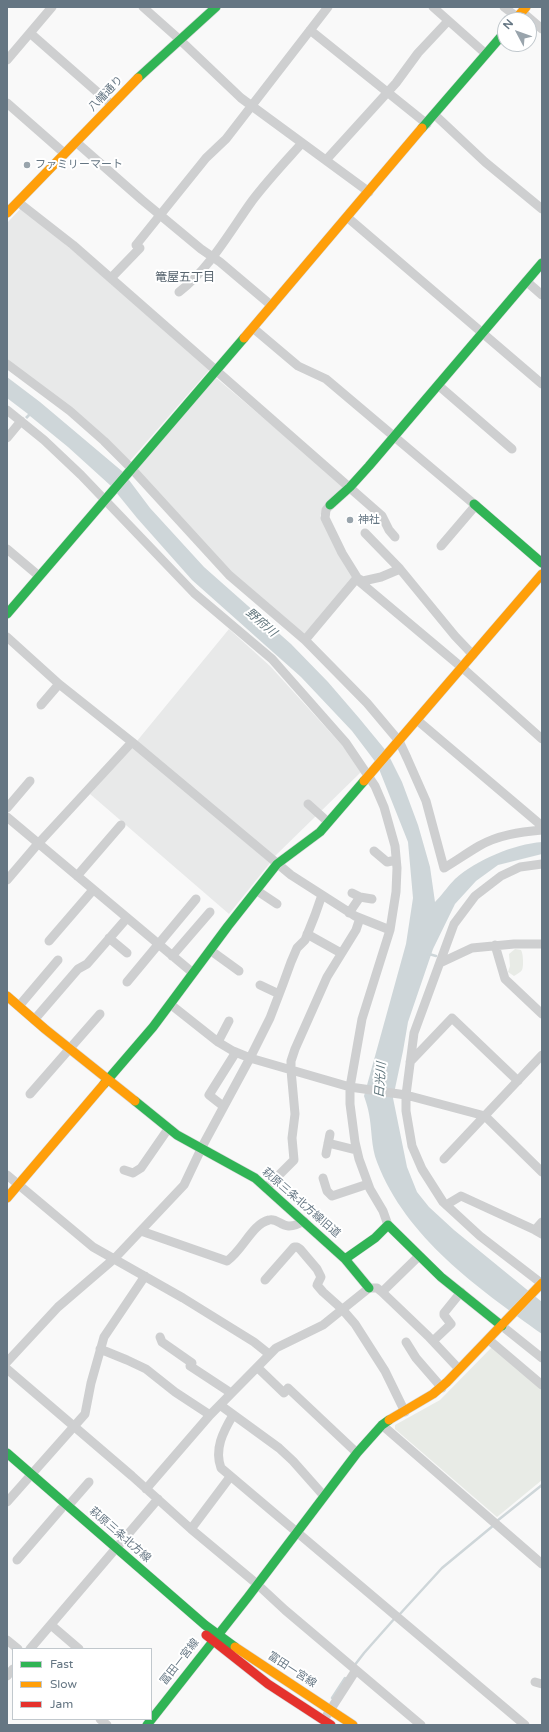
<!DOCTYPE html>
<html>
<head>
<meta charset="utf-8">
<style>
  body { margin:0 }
  #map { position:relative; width:549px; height:1732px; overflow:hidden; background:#f9f9f9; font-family:"Varela Round",sans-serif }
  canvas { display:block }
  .frame { position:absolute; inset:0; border:8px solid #657683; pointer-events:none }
  .legend { position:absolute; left:12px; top:1648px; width:140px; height:72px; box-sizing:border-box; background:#fff; border:1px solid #c1c8cd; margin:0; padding:5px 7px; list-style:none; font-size:12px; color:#657683 }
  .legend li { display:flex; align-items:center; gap:8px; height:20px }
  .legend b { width:20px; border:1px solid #c1c8cd }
  .north { position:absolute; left:497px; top:12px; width:40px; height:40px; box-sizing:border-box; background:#fff; border:1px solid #c1c8cd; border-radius:50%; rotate:311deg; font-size:11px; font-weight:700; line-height:16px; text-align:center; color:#657683 }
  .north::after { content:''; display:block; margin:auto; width:14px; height:18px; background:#99a4ac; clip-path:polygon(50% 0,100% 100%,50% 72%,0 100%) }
</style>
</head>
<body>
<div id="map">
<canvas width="549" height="1732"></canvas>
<div class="frame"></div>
<ul class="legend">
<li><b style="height:5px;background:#30b455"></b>Fast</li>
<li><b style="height:5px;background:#ff9f0a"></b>Slow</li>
<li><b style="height:5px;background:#e5322d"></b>Jam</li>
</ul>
<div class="north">N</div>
</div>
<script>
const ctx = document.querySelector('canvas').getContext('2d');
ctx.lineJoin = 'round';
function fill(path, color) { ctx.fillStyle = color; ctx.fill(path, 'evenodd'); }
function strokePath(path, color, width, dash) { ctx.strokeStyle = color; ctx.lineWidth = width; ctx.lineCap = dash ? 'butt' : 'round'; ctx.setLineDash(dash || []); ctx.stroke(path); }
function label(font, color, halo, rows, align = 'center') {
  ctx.font = font + ' "Varela Round","Noto Sans JP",sans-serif'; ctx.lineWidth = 4; ctx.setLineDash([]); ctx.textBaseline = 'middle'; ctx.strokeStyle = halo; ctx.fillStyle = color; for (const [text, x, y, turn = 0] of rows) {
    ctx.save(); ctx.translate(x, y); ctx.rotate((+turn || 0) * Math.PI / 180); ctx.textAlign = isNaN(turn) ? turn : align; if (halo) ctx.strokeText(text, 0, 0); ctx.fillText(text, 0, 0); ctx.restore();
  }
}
const built = new Path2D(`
  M22 207 210 369 129 462 7 361V223Z
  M215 377 344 486 325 504 320 516 353 574 352 580 304 635 230 573 136 469Z
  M229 629 270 666 350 754 361 772 273 858 137 741Z
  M132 746 270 863 229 914 90 794Z`);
const green = new Path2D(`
  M515 949 521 950C523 953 524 966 522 970 521 972 517 974 514 976L508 972 510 966 509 954Z
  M492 1347 542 1389V1480L497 1517 395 1429V1425L440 1400Z`);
const water = new Path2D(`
  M7 377 40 402 123 472 150 508 204 567 291 644 328 682 359 718 387 752 402 782 418 825 430 867 435 902C442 895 448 886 455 879 476 860 514 844 542 842V854L498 865 476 881 455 904 433 949 408 1022 403 1051 393 1098 407 1167 417 1192 429 1207 454 1230 542 1302V1334C478 1288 406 1238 377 1162 371 1147 372 1129 369 1114 368 1108 366 1102 364 1096L406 944 413 898 408 842 377 764 352 731 301 677 192 580 137 518 111 486 68 447 30 416 27 419 25 417 28 414 7 398Z`);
const stream = new Path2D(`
  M429 954 436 956
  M497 1521 542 1485
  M399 1615 442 1568 494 1525
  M354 1666 364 1653 395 1618
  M332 1698 345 1678`);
const street = new Path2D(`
  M143 7 179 39 241 98 369 192
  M433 7 486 54
  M504 7 517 17
  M522 12 542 29
  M310 30 427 124
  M30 33 112 105
  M7 60 52 7
  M7 103 64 153
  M435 115 485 162 542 209
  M76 142 142 200 201 249 220 262 272 306
  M326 160 396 83 418 53 448 21
  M18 202 73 245 382 516 389 530 395 537
  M347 217 542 384
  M111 278 140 248 136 245 206 158 226 139 328 7
  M526 281 542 295
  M179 292C210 268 229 233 252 201 267 181 285 162 302 143
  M253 328 298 366 326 379 474 504
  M7 364 70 411 104 441 131 468 229 575 305 640 367 703 399 741 407 758 426 801 444 868C456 861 467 853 479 846 498 835 520 832 542 830
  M438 385 512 449
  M7 410 44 440 81 475 194 593 272 659 346 743 375 786 384 807 395 846 397 868 396 892 390 930 362 1019 350 1087V1104L355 1142 359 1159 370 1189 383 1211 388 1225
  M7 438 21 421
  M330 505 326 510 325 518 342 553 360 582 466 671 542 739
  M365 533 400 569 455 636 473 655
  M441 546 476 505
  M7 549 39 576
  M7 637 59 684 132 742 291 875 355 916 390 930
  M305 640 357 578 363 581 381 577 400 569
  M41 705 59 684
  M417 720 542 826
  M308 804 328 822
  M7 808 30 781
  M7 817 193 973
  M374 851 387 862 396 860
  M542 864 520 867 501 876 475 896 454 924 414 1033 406 1095V1111L412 1146 422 1169 443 1202 480 1236 541 1283 542 1282
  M77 876 121 825
  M7 880 36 846 132 742
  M256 890 277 904
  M352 893 360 897 372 899
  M349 913 360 897
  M307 934 341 953
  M109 938 127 953
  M49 941 93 890
  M495 945 505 979 542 1014
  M210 950 239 971
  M172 956 210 912
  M440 963 472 948 514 944H542
  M127 982 196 899
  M260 985 279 994
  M170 1004 218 1042 233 1051 250 1058 350 1087 406 1095 485 1116 542 1172
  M19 1006 58 960
  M34 1020 78 969 87 964 127 918
  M218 1042 229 1021
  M410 1062 452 1018 518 1081
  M30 1094 100 1014
  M223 1106 209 1095 236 1052
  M328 1143 356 1150
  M326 1154 330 1134
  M444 1159 542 1055
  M124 1170 133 1173 141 1168 168 1129
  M7 1175 93 1247 183 1298 254 1342 269 1354
  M323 1178 327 1191 332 1196 368 1184
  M266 1188 294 1160 292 1138 295 1114 291 1070V1061L295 1049 327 977 356 930 360 918
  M446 1205 461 1196 535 1230
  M542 1222 535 1230 542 1234
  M141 1231 227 1261C243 1250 252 1224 269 1220 280 1217 282 1234 304 1221
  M265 1280 294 1247H297L300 1249 317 1269 321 1277 317 1285 323 1292 342 1309 355 1324 385 1371 405 1412
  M382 1292 428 1336 459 1369
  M502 1326 542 1358
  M160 1337 162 1342 192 1363 190 1366 231 1393
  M489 1340 542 1385
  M433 1341 451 1324 444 1315V1313L461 1292
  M406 1342 416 1358 442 1388
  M100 1349 127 1360 146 1369 175 1392 210 1415
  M7 1362 58 1307 115 1258 184 1185 203 1145 250 1058 270 1018 283 984 291 962 297 948 305 940 315 915 322 895
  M257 1367 284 1393 288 1388 357 1453
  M7 1369 132 1476 191 1529 257 1584 285 1610 421 1725
  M220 1405 279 1448 293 1461 324 1496
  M233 1415C223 1432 214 1449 221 1468L525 1725
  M382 1425 542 1564
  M146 1489 210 1415 276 1348 323 1325 369 1288H377L382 1292 419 1256
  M7 1502 85 1414 91 1383 104 1337 145 1276
  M68 1506 89 1482
  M191 1529 230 1477
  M17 1560 61 1509
  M51 1625 79 1649
  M7 1640 18 1649
  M30 1649 158 1499
  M7 1676 13 1669
  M535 1682 542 1684
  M327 1715 356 1670
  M100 1719 107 1725`);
const fast = new Path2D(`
  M138 78 216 7
  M422 128 505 32
  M474 504 542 563
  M330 505 350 487 369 466 542 263
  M7 614 244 338
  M104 1084 153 1027 228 926 277 864 320 832 364 781
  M135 1101 177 1135 255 1178 345 1259 369 1288
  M345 1259 375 1238 388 1225 441 1277 502 1326
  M7 1453 205 1625 235 1647
  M147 1725 248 1597 357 1453 382 1425 389 1420`);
const slow = new Path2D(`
  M515 20 526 7
  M7 213 138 78
  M244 338 422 128
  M364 781 542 574
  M7 996 45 1029 135 1101
  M7 1198 104 1084
  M389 1420 433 1394 447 1382 542 1283
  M235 1647 353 1725`);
const jam = new Path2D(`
  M206 1635 268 1684 331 1725`);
const markers = [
  [27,165,4,"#99a4ac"],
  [350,520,4,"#99a4ac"]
];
const streetNames = [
  ["八幡通り",106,94,-46],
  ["萩原三条北方線旧道",301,1203,41],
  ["萩原三条北方線",120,1535,41],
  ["冨田一宮線",180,1662,-52],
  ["富田一宮線",292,1670,33]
];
const poiNames = [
  ["ファミリーマート",35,165],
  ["神社",358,520]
];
const neighbourhoodNames = [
  ["篭屋五丁目",185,278]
];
const waterNames = [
  ["野府川",261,623,41],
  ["日光川",381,1080,-86]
];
fill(built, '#e8e9e9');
fill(green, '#e8ebe6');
fill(water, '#ced6d9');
strokePath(stream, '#ced6d9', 2.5);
strokePath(fast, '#d5d6d7', 10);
strokePath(slow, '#d5d6d7', 10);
strokePath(jam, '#d5d6d7', 10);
strokePath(street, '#cecfd0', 9);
strokePath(fast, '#30b455', 9);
strokePath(slow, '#ff9f0a', 9);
strokePath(jam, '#e5322d', 9);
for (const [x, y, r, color] of markers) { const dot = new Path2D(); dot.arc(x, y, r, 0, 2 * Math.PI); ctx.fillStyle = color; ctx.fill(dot); strokePath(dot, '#fff', 1.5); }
label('11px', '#657683', '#fff', streetNames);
label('11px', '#657683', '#fff', poiNames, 'left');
label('12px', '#57646e', '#fff', neighbourhoodNames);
label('italic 12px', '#60757c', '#fff', waterNames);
</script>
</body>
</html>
